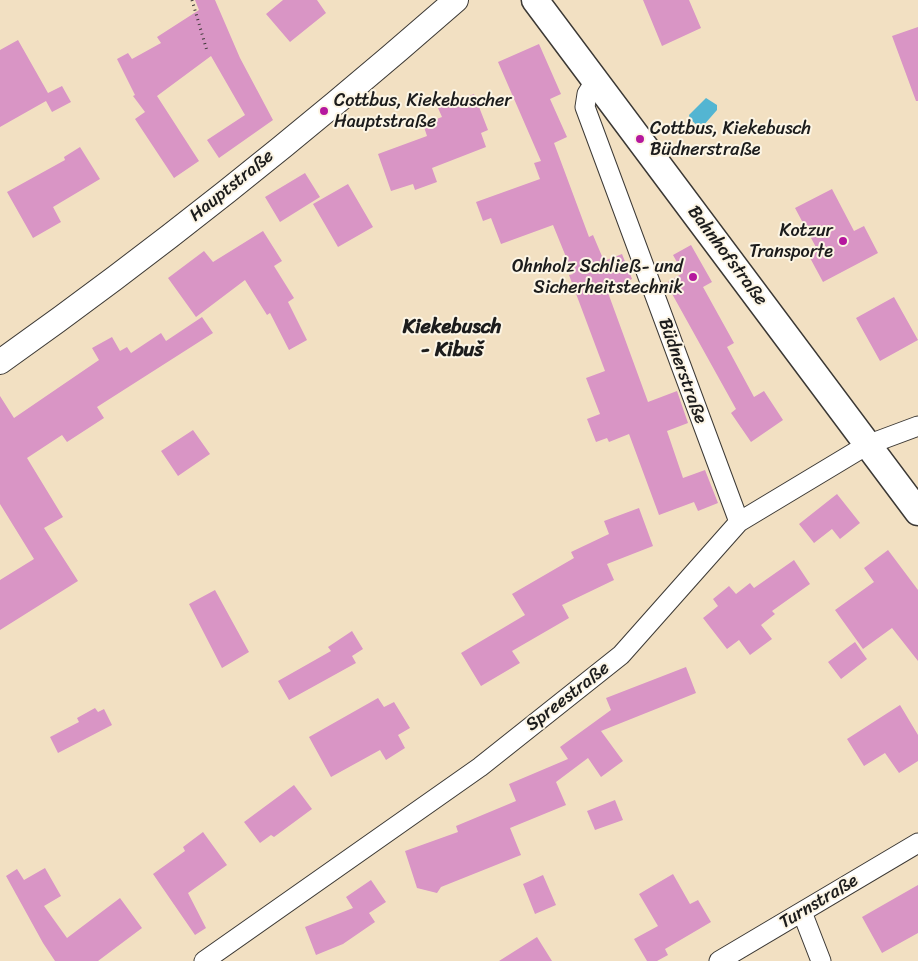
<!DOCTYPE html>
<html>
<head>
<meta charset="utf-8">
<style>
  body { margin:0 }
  canvas { display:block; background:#f2e0c2 }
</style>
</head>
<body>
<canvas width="918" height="961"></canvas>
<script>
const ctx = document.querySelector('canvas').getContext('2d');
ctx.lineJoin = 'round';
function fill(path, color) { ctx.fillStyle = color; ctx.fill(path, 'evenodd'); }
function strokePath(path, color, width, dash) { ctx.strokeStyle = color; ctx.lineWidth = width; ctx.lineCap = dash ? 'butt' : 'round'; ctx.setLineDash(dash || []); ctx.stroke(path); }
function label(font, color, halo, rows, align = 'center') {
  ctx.font = font + ' Sriracha,sans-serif'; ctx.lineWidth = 4; ctx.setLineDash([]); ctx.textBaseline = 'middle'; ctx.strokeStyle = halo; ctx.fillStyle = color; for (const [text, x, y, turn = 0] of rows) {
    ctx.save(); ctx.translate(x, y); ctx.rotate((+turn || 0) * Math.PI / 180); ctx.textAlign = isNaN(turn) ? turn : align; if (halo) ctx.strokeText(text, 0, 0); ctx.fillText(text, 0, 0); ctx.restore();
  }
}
const water = new Path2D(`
  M706 98 717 105V110L703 126 699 127 690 119 689 115Z`);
const building = new Path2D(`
  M195 0H215L240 58 273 120 219 158 207 140 245 115 211 56 157 96 199 161 174 178 135 119 145 112 133 96 135 95 117 59 128 53 132 59 161 43 157 37 199 10Z
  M283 0H317L326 13 290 42 266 14Z
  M643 0H689L701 28 662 46Z
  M918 27V101H916L892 36Z
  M18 40 48 93 62 86 71 102 52 112 46 101 0 127V50Z
  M539 44 561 94 550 99 567 137 554 143 589 237 593 235 604 261 622 254 632 279 607 290 648 402 677 391 688 423 667 431 683 478 705 470 718 503 698 511 694 502 659 515 629 434 609 442 607 438 596 442 587 419 600 414 586 378 605 371 569 275 573 274 553 225 501 244 491 218 483 221 476 202 540 179 534 163 541 161 498 62Z
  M474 94 488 130 481 133 486 147 432 168 437 182 415 190 413 184 391 191 378 154 427 136 423 124 442 117 438 108Z
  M80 147 100 179 53 207 61 222 33 238 7 192 65 160 64 157Z
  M305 173 320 197 280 222 265 197Z
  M348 184 373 227 338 247 313 204Z
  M832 189 854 231 864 226 878 253 823 282 809 256 818 251 795 208Z
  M263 231 282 261 274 266 294 298 288 302 307 340 289 350 270 313 267 315 245 280 196 317 168 278 204 251 213 262Z
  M691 245 712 282 703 287 734 343 727 347 754 397 764 391 783 420 751 442 731 413 736 409 666 283 683 273 673 255Z
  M894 297 918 340 880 361 856 318Z
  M202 317 213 333 97 407 104 418 67 442 62 435 27 458 63 517 44 528 78 581 0 630V580L34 559 0 504V396L14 418 99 360 92 348 112 337 120 351 127 347 131 353 161 333 166 341Z
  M193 430 210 454 178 476 161 451Z
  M837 494 860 523 840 539 832 529 814 543 799 524Z
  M639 508 653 546 607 564 614 580 562 605 569 618 512 651 520 663 481 686 461 653 525 615 512 594 574 558 571 552 609 534 604 521Z
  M888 550 918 590V661L892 628 863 649 835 610 874 582 864 568Z
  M794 560 810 584 772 611 775 614 761 625 772 639 750 655 739 640 727 649 703 618 718 606 713 599 729 586 736 594 750 583 754 588Z
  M215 590 249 652 222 668 189 604Z
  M352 631 363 649 352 656 356 663 289 700 278 681 331 651 328 647Z
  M855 642 867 659 841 679 828 662Z
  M686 667 696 693 601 731 623 761 601 777 588 758 556 782 566 805 510 828 521 855 441 887 437 893 417 888 405 851 458 832 456 826 516 801 509 784 568 759 560 747 611 710 606 698Z
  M378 698 384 707 394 702 410 728 398 735 405 748 386 760 380 750 331 777 309 737Z
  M900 705 918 735V761L899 773 885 753 864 766 847 739Z
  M95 708 98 712 104 709 112 725 58 753 50 737 79 722 77 718Z
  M294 785 312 809 274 837 271 835 260 843 244 822Z
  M615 800 623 820 595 830 587 811Z
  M203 832 227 865 188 893 206 928 195 935 153 874 185 851 183 847Z
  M45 868 61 896 44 906 67 938 120 898 142 928 98 961H55L43 943 6 876 17 869 24 880Z
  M673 874 690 904 698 900 711 922 665 949 668 955 657 961H647L634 939 658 926 639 894Z
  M543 875 556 905 535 914 523 884Z
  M371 880 386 902 369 913 375 922 343 944 316 955 305 927 353 908 346 897Z
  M918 885V933L882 953 862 917Z
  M537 937 552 961H499Z`);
const path = new Path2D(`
  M192 0 207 51`);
const minor = new Path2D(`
  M596 80 587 94 585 107 739 522
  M802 912 821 961
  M204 961 480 767 621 655 739 522 867 445 918 426
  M719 961 918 843`);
const tertiary = new Path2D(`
  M0 362C158 250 310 128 456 0`);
const secondary = new Path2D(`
  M535 0 918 512`);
const markers = [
  [324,111,5,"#b5179e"],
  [640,139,5,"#b5179e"],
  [843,241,5,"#b5179e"],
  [693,277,5,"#b5179e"]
];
const poiNames = [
  ["Cottbus, Kiekebuscher",334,101],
  ["Hauptstraße",334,122],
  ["Cottbus, Kiekebusch",650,129],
  ["Büdnerstraße",650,150],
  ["Kotzur",833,231,"right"],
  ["Transporte",833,252,"right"],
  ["Ohnholz Schließ- und",683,267,"right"],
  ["Sicherheitstechnik",683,288,"right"]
];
const streetNames = [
  ["Hauptstraße",232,186,-39],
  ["Bahnhofstraße",727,256,53],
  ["Büdnerstraße",682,371,70],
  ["Spreestraße",568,697,-38],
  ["Turnstraße",819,902,-31]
];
const quarterNames = [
  ["Kiekebusch",452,328],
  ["- Kibuš",452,351]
];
fill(water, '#53b5d2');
fill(building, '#d995c5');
strokePath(minor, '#3c3935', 21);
strokePath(tertiary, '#3c3935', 26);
strokePath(secondary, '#3c3935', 29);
strokePath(path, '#3c3935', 3, [1, 4]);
strokePath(minor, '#fff', 19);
strokePath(tertiary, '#fff', 24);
strokePath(secondary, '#fff', 26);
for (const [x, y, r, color] of markers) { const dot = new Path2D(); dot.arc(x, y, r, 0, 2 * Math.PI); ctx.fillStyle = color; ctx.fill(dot); strokePath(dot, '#fcf5e5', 2); }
label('18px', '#1c1c1c', '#fcf5e5', poiNames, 'left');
label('18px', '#1c1c1c', '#fcf5e5', streetNames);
label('bold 20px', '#1c1c1c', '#fcf5e5', quarterNames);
</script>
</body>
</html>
